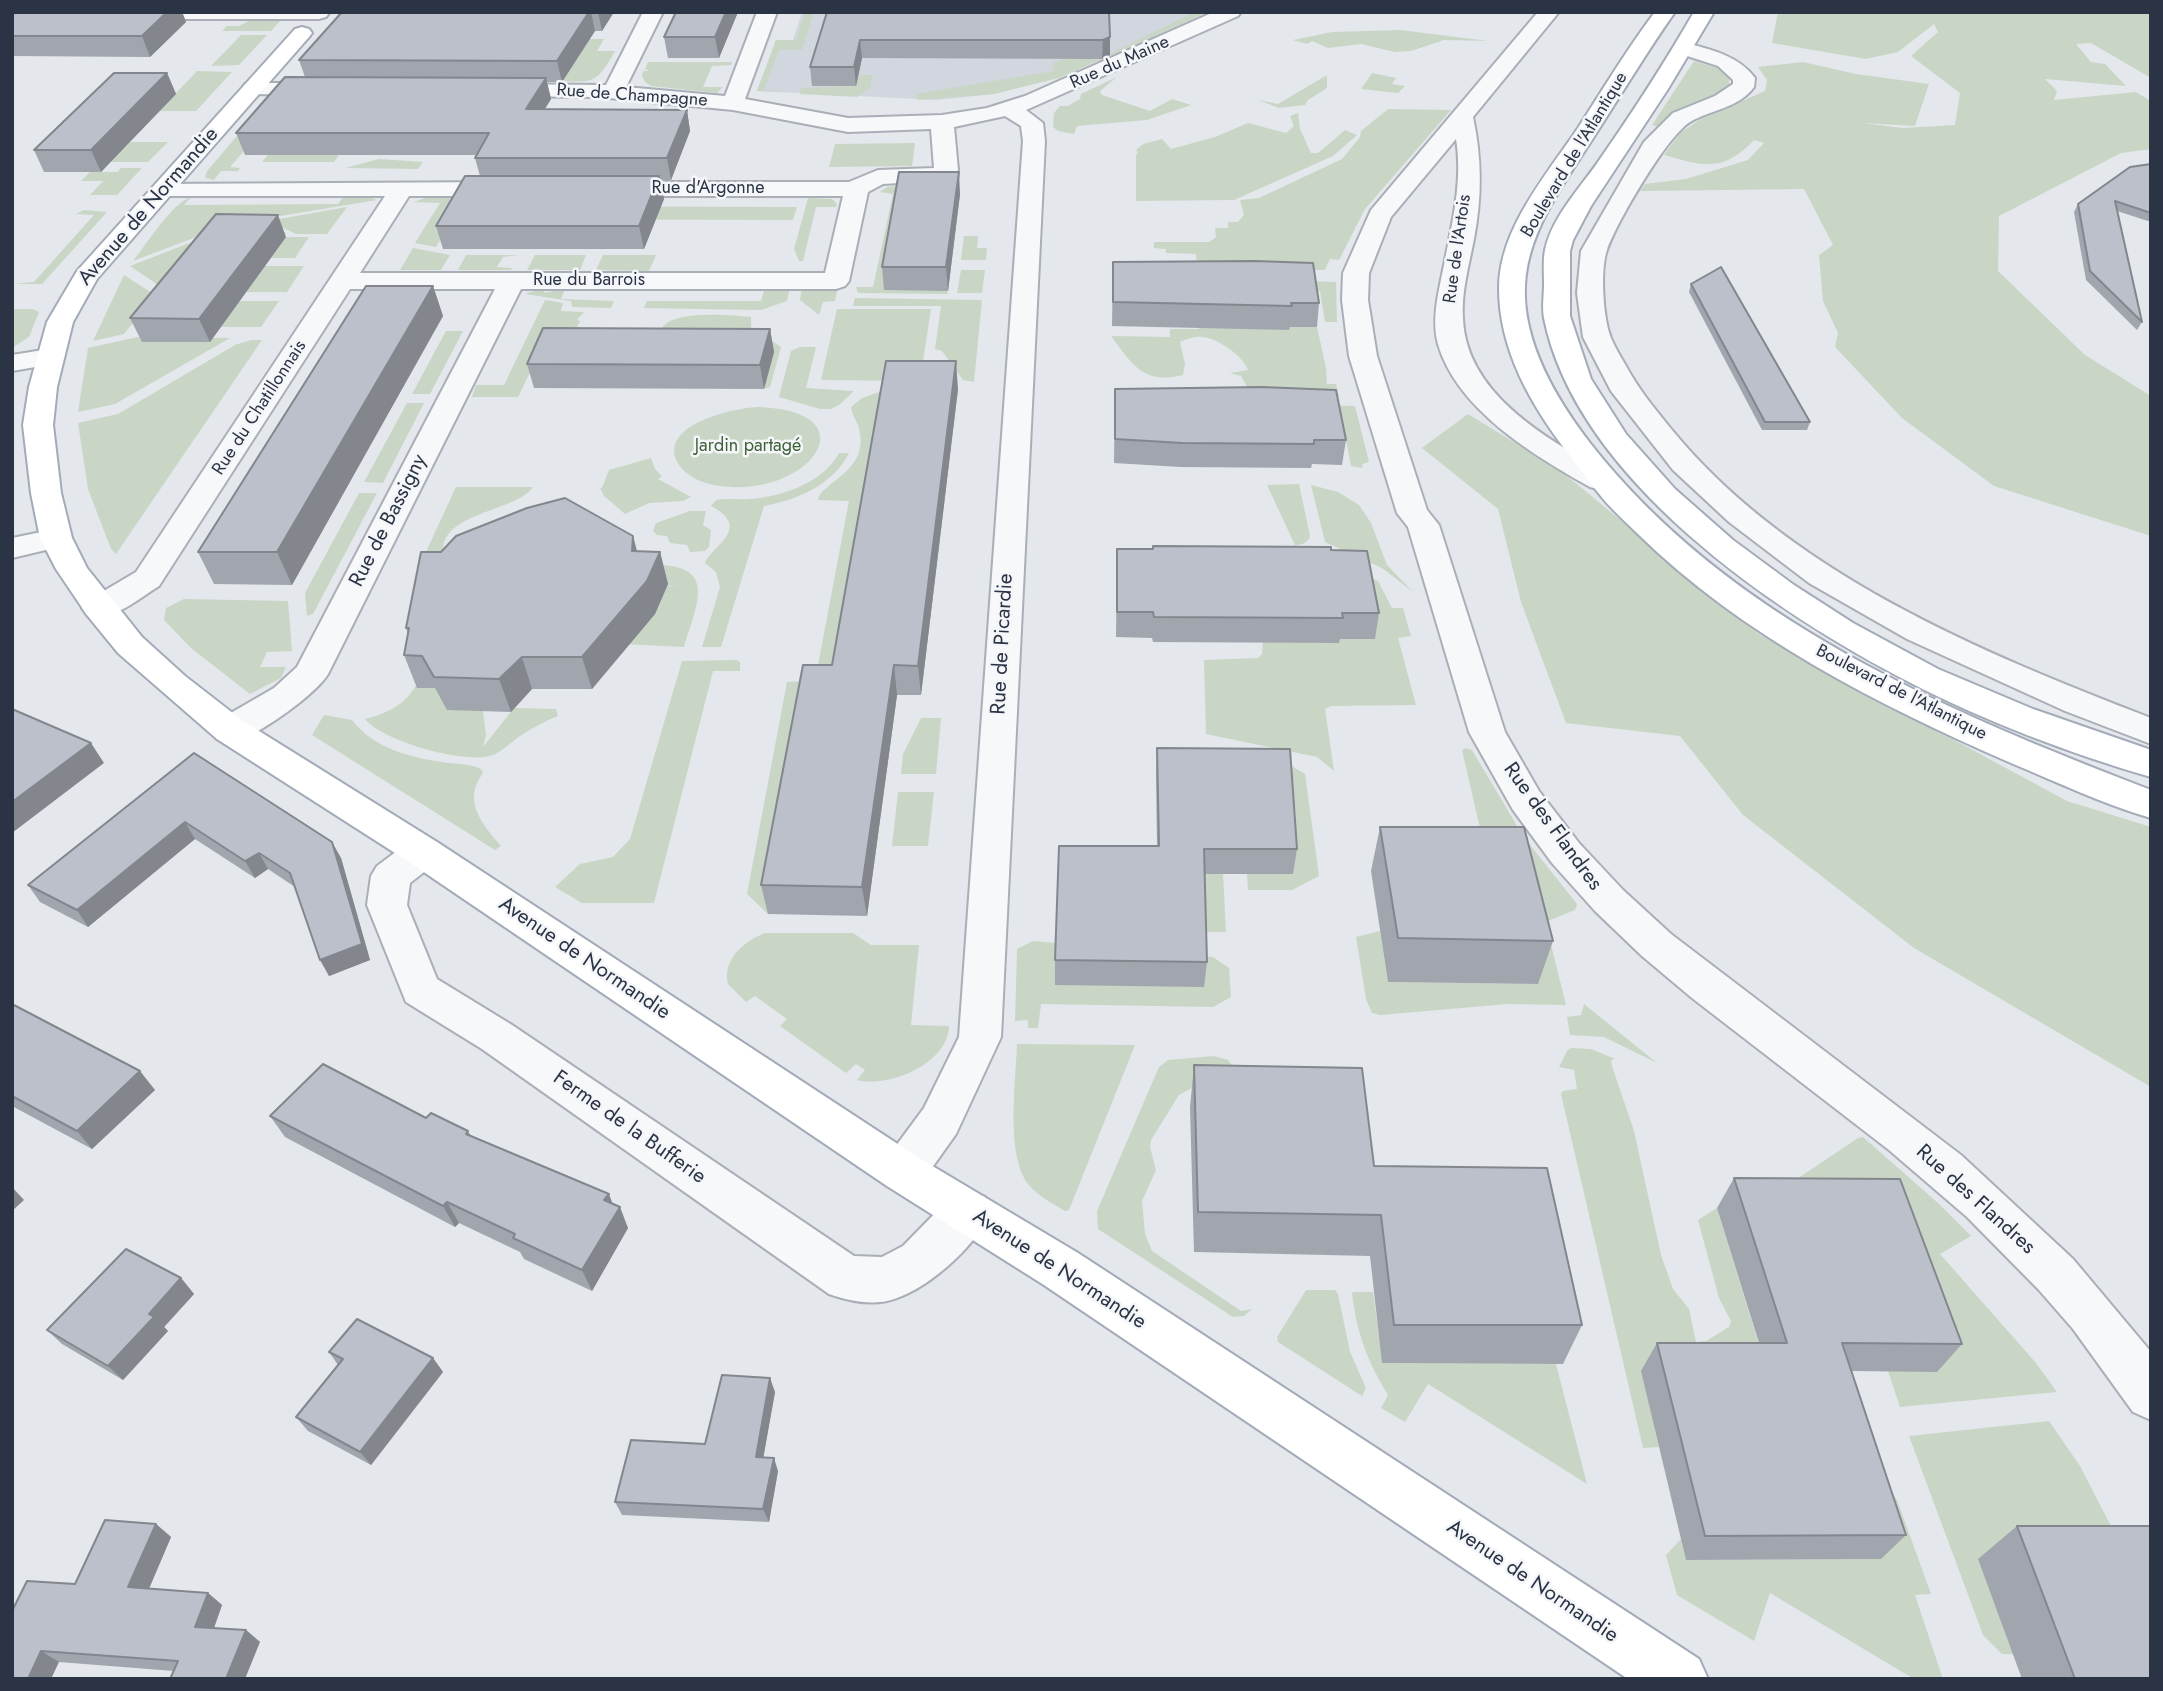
<!DOCTYPE html>
<html>
<head>
<meta charset="utf-8">
<style>
  body { margin:0 }
  #map { position:relative; width:2163px; height:1691px; overflow:hidden; background:#e4e7ec; font-family:Jost,sans-serif }
  canvas { display:block }
  .frame { position:absolute; inset:0; border:14px solid #2b3445; pointer-events:none }
</style>
</head>
<body>
<div id="map">
<canvas width="2163" height="1691"></canvas>
<div class="frame"></div>
</div>
<script>
const ctx = document.querySelector('canvas').getContext('2d');
ctx.lineJoin = 'round';
function fill(path, color) { ctx.fillStyle = color; ctx.fill(path, 'evenodd'); }
function strokePath(path, color, width, dash) { ctx.strokeStyle = color; ctx.lineWidth = width; ctx.lineCap = dash ? 'butt' : 'round'; ctx.setLineDash(dash || []); ctx.stroke(path); }
function label(font, color, halo, rows, align = 'center') {
  ctx.font = font + ' Jost,sans-serif'; ctx.lineWidth = 5; ctx.setLineDash([]); ctx.textBaseline = 'middle'; ctx.strokeStyle = halo; ctx.fillStyle = color; for (const [text, x, y, turn = 0] of rows) {
    ctx.save(); ctx.translate(x, y); ctx.rotate((+turn || 0) * Math.PI / 180); ctx.textAlign = isNaN(turn) ? turn : align; if (halo) ctx.strokeText(text, 0, 0); ctx.fillText(text, 0, 0); ctx.restore();
  }
}
const built = new Path2D(`
  M802 12H1208L1105 60 1092 61 1079 67 1078 71 994 94 937 100 757 91 776 40H793Z`);
const green = new Path2D(`
  M805 12H814L802 50H779L764 90 787 92 757 91 776 40H796Z
  M1195 12H1208L1059 78 994 94 918 100 916 94 1054 71 1053 63 1079 54 1111 53Z
  M1778 12H2151V78L2091 43 2076 44 2091 62 2105 64 2126 86 2045 79 2057 91 2054 100 2136 92 2151 101V149L2121 153 1999 216 1998 271 2085 355 2151 396V536L1994 486 1902 418 1835 347 1838 333 1823 301 1819 255 1833 245 1804 189 1640 191 1645 184 1686 179 1748 160 1764 143 1754 140C1723 173 1703 166 1664 155L1680 133 1701 119 1765 91 1767 80 1758 67 1803 62 1856 74 1929 84 1915 126 1862 123 1903 128 1955 125 1960 93 1911 56 1938 32 1934 24 1898 52 1866 59 1772 43Z
  M251 20H281L271 31H222L227 26H239Z
  M1400 30 1488 41 1444 40 1411 51 1395 52 1361 44 1328 48 1312 41 1307 44 1293 40 1332 32Z
  M241 35H267L239 65 211 66Z
  M586 39H604L597 51H615C595 88 591 81 552 81Z
  M1694 61 1720 69 1729 77V86C1709 105 1680 108 1659 127L1652 125Z
  M648 62H732L731 65 712 66 703 87H723L717 93 651 86 645 82 642 76 643 71H649L645 69Z
  M197 71 232 72 196 111H159Z
  M1372 73 1396 78 1392 84 1405 86 1398 93 1361 89Z
  M858 75H873L870 88 857 97 800 94 801 88 856 86Z
  M1327 75V88L1308 100 1305 105 1279 108 1258 100 1278 104Z
  M1117 77 1100 91 1102 95 1150 111 1172 99 1191 105 1147 120 1077 126 1074 134 1058 131 1053 127 1054 113 1060 106H1068L1080 99 1081 94Z
  M1388 109 1451 110 1365 209 1339 260 1330 259 1325 270 1197 269 1196 254 1166 253V249L1154 248V242H1209L1216 237 1215 228H1228V222H1238L1244 215 1240 200 1259 198 1342 159 1360 137 1361 131Z
  M1298 113 1300 129 1311 153H1318L1345 130 1357 135 1333 156 1234 200 1136 201V155L1138 152 1136 150 1143 144 1162 139 1171 149 1215 137 1248 123 1286 133 1294 126 1290 116Z
  M248 123 265 127 230 167 240 168 238 171H221L214 180 205 178 207 171Z
  M131 142H168L148 162H110Z
  M915 143 912 166 829 167 835 144Z
  M268 155H339L334 162H262Z
  M379 159 423 162 418 169 345 168Z
  M121 168H142L117 195H90L103 181H81L90 172H118Z
  M906 185 948 294 858 293 856 287H873L893 194 880 192 887 187Z
  M344 196H367L377 200 244 222 212 231 133 261C146 245 172 203 191 197L184 205 338 204Z
  M428 197H465L436 247 415 243 440 203 414 202Z
  M808 198 832 199 837 204 836 207H816L803 261H799L794 249Z
  M467 206 797 207 793 220 460 219Z
  M347 207 327 234H296L268 221Z
  M84 210 107 212 42 284H12L34 282 94 215 76 214Z
  M275 227 287 234H244L161 287 130 266 218 232Z
  M964 236H978L977 248H987L986 260H961Z
  M286 237H309L295 258H271Z
  M413 248 450 255 441 270H400Z
  M466 255H519L503 257 497 267 512 268 511 270H458Z
  M535 255H586L580 270H527Z
  M603 255H656L649 271 596 270Z
  M264 266H304L287 292H246Z
  M961 270H985L982 293H957Z
  M124 275 155 295 124 334 93 341Z
  M1282 280 1336 282 1337 322H1325L1320 291H1310Z
  M765 287H790L787 301 761 310 644 308 647 301H761Z
  M802 287H838L835 301 823 302 819 315 800 300Z
  M540 289H545L544 293 565 289 561 299 614 301 611 308 572 307 571 301 525 294Z
  M855 298 982 300 974 382 963 380 942 351 935 349 941 306H853Z
  M545 300 563 303 561 311 584 312 577 320 580 321 575 331 661 330C669 309 731 315 751 317V327L781 347 770 387 764 389 773 352 532 368 518 397H472L476 385H504Z
  M239 301H279L261 327H220Z
  M12 309H32L39 312 29 337 12 348Z
  M837 309H931L920 381 821 380Z
  M1199 326 1289 330V327H1317L1326 368 1327 384H1336L1339 397 1251 394 1241 376 1230 373 1248 370C1243 356 1219 339 1203 337 1196 336 1187 339 1180 342L1185 364 1183 375C1143 385 1132 364 1111 336L1170 337V329H1199Z
  M446 331H463L430 394H412Z
  M138 337 230 338 115 404 78 412 88 348Z
  M251 340H262L116 554 111 549 88 489 78 423 118 414 235 345Z
  M800 347H816L806 388 854 391 839 405 831 409H820L779 397 791 351Z
  M888 389 838 681 808 695 768 914 747 894 787 682 815 681 849 501 818 500 820 494C839 475 865 465 860 433 859 423 852 416 851 407L862 398Z
  M407 403H424L383 483 364 482Z
  M1289 404 1355 406 1369 462 1362 464 1363 468 1351 466 1340 409Z
  M760 407C872 412 810 498 720 486 705 484 688 478 679 465 654 425 736 407 760 407Z
  M1468 414 1561 471 1760 635 2067 801 2151 827V1087L1914 948 1743 815 1680 736 1566 723 1521 602 1498 509 1422 448Z
  M839 453H849C833 485 797 500 764 506L721 647H702L720 587 716 572 705 563C712 546 753 528 711 506L716 500C727 498 738 500 749 499 781 497 823 483 839 453Z
  M651 458 655 469 662 476 658 479 691 497 683 501 649 503 625 514 604 496 600 488H602L609 470Z
  M1299 484 1310 536C1308 543 1301 545 1295 545L1267 485Z
  M1311 485 1338 492 1359 505 1371 523 1387 565 1413 592 1382 568 1325 542Z
  M456 487H533C516 512 441 512 443 552L418 569Z
  M359 493H377L313 614 307 616 305 593Z
  M690 511H706L703 525 711 530 709 547 705 551 690 552 687 545 670 543 667 536 657 535 653 531 656 523Z
  M658 565C719 566 695 608 684 647L623 644 629 587 679 586 653 585Z
  M1371 578 1378 581 1392 608H1403L1411 636 1398 638 1416 705 1331 706 1325 709 1334 771 1317 757 1206 734 1204 660 1258 658 1262 654 1263 642 1338 643V639H1374Z
  M184 599 288 601 292 651 267 652 260 667H286L281 678 250 694 191 648 164 620 166 608Z
  M736 660 740 662V671H713L654 903H582L555 887 580 864 613 857 630 839 682 661Z
  M416 685 480 689 486 735 483 747 514 708 556 709 558 716C545 721 532 728 520 736 511 742 503 751 493 755 466 765 382 741 365 719 385 714 406 705 416 685Z
  M324 715 352 720C375 750 413 758 449 763 459 764 471 764 481 769L483 773C462 801 482 824 501 846L495 850 312 735Z
  M921 718H941L936 774H901L903 754Z
  M1466 748 1472 750 1523 836 1577 904 1575 910 1548 921H1523L1479 824 1462 750Z
  M1240 755 1293 767 1305 774 1319 876 1292 890H1248L1247 874H1293Z
  M898 792H934L928 846H892Z
  M1202 874H1223L1226 932H1203Z
  M1380 931 1388 982 1537 984 1551 945 1566 1005 1508 1004 1380 1015 1372 1013 1366 999 1356 937Z
  M765 933H853L871 945H919L911 1025 949 1026C948 1064 889 1088 857 1080L865 1070 856 1064 846 1073 780 1026 787 1019 755 996 746 1002 728 984C722 960 744 941 765 933Z
  M1033 941 1213 957 1229 968 1231 997 1213 1007 1041 1004 1038 1028H1028V1020L1015 1021 1017 949Z
  M1584 1004 1657 1063 1604 1037 1570 1035 1567 1017 1581 1015Z
  M1017 1044 1135 1045 1069 1210 1065 1211C1052 1203 1039 1197 1029 1185 1005 1156 1016 1081 1017 1044Z
  M1571 1048 1591 1049 1615 1059 1611 1060 1612 1066 1634 1131 1661 1255 1673 1289 1689 1309 1696 1342 1706 1341 1729 1327 1731 1321 1719 1298 1698 1220 1717 1208 1767 1371H1642L1659 1447 1643 1448 1561 1094 1563 1091 1577 1089 1574 1070 1559 1067 1567 1051Z
  M1214 1056 1228 1060 1235 1069H1227L1179 1095 1151 1140 1150 1147 1156 1170 1142 1201 1145 1234 1152 1251 1241 1311 1252 1309 1244 1316 1233 1317 1098 1229 1097 1211 1159 1067 1168 1060Z
  M1863 1137 1938 1203 1971 1236 1940 1254 2036 1363 2057 1392 1900 1407 1888 1371H1937L1791 1183 1858 1138Z
  M1306 1290H1335L1338 1294 1350 1352 1366 1388 1362 1396 1278 1342 1277 1337Z
  M1352 1292H1373L1383 1363 1556 1364 1587 1484 1428 1384 1405 1422 1381 1408 1388 1395C1367 1361 1356 1331 1352 1292Z
  M2049 1421 2080 1466 2115 1534 2151 1559H1979L2013 1654H2002L1983 1635 1909 1436Z
  M1886 1490 1892 1493 1897 1500 1931 1594 1915 1595 1943 1679H1914L1770 1593 1754 1641 1677 1595 1666 1555 1681 1539 1686 1560 1880 1559Z`);
const minor = new Path2D(`
  M643 12H663L626 87 725 96 757 12H777L745 99 848 118 942 115 987 108 1025 96 1214 12H1241L1238 16 1026 110 1043 123 1045 141 1001 1037 956 1134 919 1186 903 1192 887 1186 880 1172 887 1158 924 1108 959 1037 1023 141 1021 126 1005 116 954 127 958 170 948 180 883 184 868 192 849 281 845 286 836 289H521L328 674C316 694 257 737 234 741 228 742 223 740 217 739L212 730 217 721 274 688 297 667 495 289H350L159 586C138 599 113 622 87 615L82 608 87 601 136 572 385 196H164L156 194 152 189 156 184 508 182 516 184 520 189 516 194 508 196H409L360 273H825L843 196H611L603 194 599 189 603 184 611 182H849L878 170 934 168 931 129 848 132 733 110 599 97 496 96 488 95 485 90 488 85 496 84 606 85Z
  M1538 12H1559L1473 117C1482 159 1482 197 1474 239 1469 265 1461 293 1463 319 1466 396 1552 442 1612 475L1616 481 1612 487 1601 490 1590 487C1535 456 1457 410 1438 344 1431 319 1439 290 1444 265 1452 224 1463 181 1456 139L1391 217 1369 273 1368 300 1377 356 1427 510 1439 525 1505 732 1539 791 1579 843 1623 890 1671 934 1961 1155 2073 1259 2151 1352V1420L2133 1412 2073 1329 2039 1290 1967 1217 1889 1150 1692 998 1642 956 1595 911 1552 863 1513 810 1469 732 1408 527 1397 513 1349 356 1342 300 1343 273 1371 210Z
  M120 13 121 12 329 13 326 17 319 19H130L123 17Z
  M1685 43C1710 49 1739 56 1755 78L1754 87C1739 108 1710 110 1690 122 1666 137 1617 222 1607 250 1600 270 1603 318 1611 338 1615 348 1621 357 1626 366 1639 390 1655 409 1672 430 1790 574 1982 653 2151 718V744L2065 711 1907 639 1809 583 1729 522 1673 470 1611 391 1583 337 1577 293 1581 251 1644 142 1673 113 1715 96 1733 84V80L1718 66 1678 53 1675 49 1678 45Z
  M253 83H328L336 84 339 89 336 94 328 95 245 94 242 89 245 84Z
  M49 349 59 351 63 357 59 363 12 371V355Z
  M56 529 67 531 72 538 67 545 12 558V538Z
  M423 838 437 842 442 852 437 862 410 883 407 905 437 979 512 1025 854 1256 882 1257 903 1246 951 1197 968 1191 985 1197 991 1212C975 1247 926 1292 887 1301 869 1305 846 1300 829 1294L482 1049 406 1002 367 905 371 876 377 866 409 842Z`);
const major = new Path2D(`
  M1655 12H1675C1648 50 1624 90 1599 129 1569 177 1528 227 1525 285 1522 343 1557 400 1590 443 1729 621 1946 711 2151 790V818C2103 804 2057 782 2011 763 1878 705 1742 636 1638 534 1625 521 1611 509 1600 495 1588 481 1578 466 1567 452 1531 405 1499 350 1499 288 1499 229 1547 174 1578 128 1603 89 1627 49 1655 12Z
  M1694 12H1714L1668 89 1591 206 1573 240 1570 251V316L1591 379 1626 434 1675 489 1733 540 1794 585 1853 623 1938 669 2033 709 2151 750V777C2074 755 1982 720 1911 683 1774 613 1576 478 1544 318 1542 307 1544 295 1544 284 1544 273 1543 260 1545 250 1552 217 1580 188 1598 162 1632 113 1664 64 1694 12Z
  M302 27 309 29 312 33 309 37 97 279 73 322 57 387 53 425 61 493 72 538 87 568 142 637 185 676 243 721 437 842 919 1158 1078 1253 1699 1659 1708 1679H1628L1044 1285 887 1186 409 862 217 739 118 653 87 615 56 569 40 538 31 493 23 425 29 387 47 322 77 271 295 29Z`);
const wall = new Path2D(`
  M12 12H182L186 22 150 57 12 56Z
  M342 12H614L602 31H595L562 82H547L551 99 545 109 687 110 690 131 671 180H660L664 199 644 249H443L436 226 480 176 475 158 477 155H245L236 133 305 77 299 60Z
  M676 12H738L719 58H668L664 37Z
  M827 12H1109L1110 55 1102 59 862 58 856 86H812L810 67Z
  M167 73 176 94 101 172H44L34 150Z
  M2151 164V222L2117 211 2142 322 2137 330 2086 280 2074 212 2078 204Z
  M960 194 948 291 884 290 882 267Z
  M286 237 210 342H142L130 318Z
  M1113 262 1319 303 1317 327H1290L1289 330 1112 326Z
  M1691 284 1810 422 1807 430H1762L1689 292Z
  M433 286 443 316 292 585 214 584 198 552Z
  M770 329 774 352 764 389 534 388 527 364Z
  M958 389 921 695H897L867 916 768 914 761 885 832 665Z
  M1115 389 1346 440 1342 465 1312 464 1311 468 1181 467 1114 463Z
  M633 536 637 551 660 552 668 584 655 614 592 689H532L511 712 447 710 435 688H417L404 655 408 634 406 628 441 552Z
  M1117 549 1331 550 1379 613 1375 639H1340L1339 643 1153 642 1152 638 1116 637Z
  M1157 748 1297 849 1293 874H1205L1207 962 1204 987 1055 985V960L1157 846 1156 774Z
  M194 753 341 858 370 960 329 976 295 887 268 869 255 878 195 839 88 927 40 902 28 885Z
  M1380 827 1553 941 1538 984 1388 982 1371 871Z
  M12 1004 155 1090 92 1149 12 1106Z
  M1194 1065 1374 1166 1582 1325 1563 1364 1382 1363 1370 1256 1194 1252 1190 1107Z
  M270 1116 426 1118 468 1131 471 1136 613 1204 628 1228 592 1291 524 1259 520 1252 459 1223 455 1227 285 1137Z
  M1734 1178 1962 1344 1937 1372 1851 1371 1906 1535 1881 1559 1686 1560 1641 1371 1657 1343H1759L1717 1208Z
  M181 1278 194 1294 164 1327 168 1331 123 1380 62 1344 47 1330Z
  M329 1352 433 1358 443 1372 371 1465 308 1431 296 1417 338 1365Z
  M775 1392 763 1457 778 1471 769 1522 622 1515 615 1502 705 1444Z
  M156 1524 171 1537 149 1589 208 1593 222 1605 214 1628 246 1630 260 1642 174 1671 59 1662 12 1679 75 1584Z
  M2017 1526 2151 1679H2022L1978 1559Z`);
const shadedWall = new Path2D(`
  M167 12H182L186 22 150 57 142 36Z
  M589 12H591L595 31 562 82 557 61Z
  M598 12H614L602 31Z
  M726 12H738L719 58 715 37Z
  M1110 37V55L1102 59 1103 40Z
  M860 40 862 58 856 86 854 67Z
  M167 73 176 94 101 172 91 150Z
  M546 78 551 99 531 131 526 109Z
  M687 110 690 131 671 180 667 158Z
  M959 172 960 194 948 291 946 267Z
  M659 176 664 199 644 249 639 226Z
  M278 215 286 237 210 342 199 319Z
  M433 286 443 316 292 585 277 552Z
  M770 329 774 352 764 389 760 365Z
  M956 361 958 389 921 695 918 666Z
  M633 536 641 568 632 551Z
  M660 552 668 584 655 614 592 689 582 657Z
  M522 657 532 689 511 712 499 679Z
  M894 665 897 695 867 916 862 887Z
  M91 743 104 763 12 833V802Z
  M185 822 195 839 88 927 77 910Z
  M332 842 341 858 370 960 329 976 320 960Z
  M259 853 268 869 255 878 245 861Z
  M140 1071 155 1090 92 1149 77 1131Z
  M12 1187 24 1200 12 1211Z
  M609 1194 616 1213 620 1207 628 1228 592 1291 582 1270 604 1200Z
  M447 1202 459 1223 455 1227 443 1206Z
  M181 1278 194 1294 164 1327 168 1331 123 1380 108 1366 149 1314Z
  M433 1358 443 1372 371 1465 360 1452Z
  M770 1378 775 1392 761 1471 756 1457Z
  M774 1458 778 1471 769 1522 763 1509Z
  M156 1524 171 1537 144 1600 128 1587Z
  M208 1593 222 1605 210 1639 195 1627Z
  M246 1630 260 1642 245 1679H226Z
  M41 1651 59 1662 51 1679H28Z`);
const building = new Path2D(`
  M12 12H167L142 36H12Z
  M342 12H589L557 61 299 60Z
  M676 12H726L715 37H664Z
  M827 12H1109L1110 37 1103 40H860L854 67H810Z
  M114 73H167L91 150H34Z
  M285 77 546 78 526 109 687 110 667 158H475L489 133H236Z
  M2151 164V213L2115 201 2142 322 2090 271 2078 204 2130 167Z
  M899 172H959L946 267H882Z
  M465 176H659L639 226H436Z
  M216 214 278 215 199 319 130 318Z
  M1255 261 1313 263 1319 303H1291L1292 306 1113 302V262Z
  M1721 267 1810 422H1765L1691 284Z
  M366 286H433L277 552H198Z
  M543 328 770 329 760 365 527 364Z
  M886 361H956L918 666 894 665 862 887 761 885 803 665H832Z
  M1262 387 1336 390 1346 440H1314V444L1182 443 1115 439V389Z
  M565 498 633 536 632 551 660 552 647 581 582 657H522L499 679 434 677 422 656 404 655 409 628H406L421 552H441L456 536 527 508Z
  M1153 546 1331 547V550L1367 551 1379 613H1342L1343 618 1154 617 1153 612H1117V549H1153Z
  M12 709 91 743 12 802Z
  M1157 748 1290 749 1297 849H1204L1207 962 1055 960 1059 846H1159Z
  M194 753 332 842 362 944 320 960 290 873 259 853 245 861 185 822 77 910 28 885Z
  M1380 827H1524L1553 941 1398 938Z
  M12 1004 140 1071 77 1131 12 1096Z
  M323 1064 426 1118 431 1113 468 1131 466 1134 609 1194 604 1200 620 1207 582 1270 513 1238 515 1234 447 1202 443 1206 270 1116Z
  M1194 1065 1362 1068 1374 1166 1547 1168 1582 1325H1394L1381 1215 1198 1212Z
  M1734 1178 1900 1179 1962 1344 1842 1343 1906 1535 1705 1536 1657 1343H1787Z
  M126 1249 181 1278 149 1314 154 1317 108 1366 47 1330Z
  M357 1319 433 1358 360 1452 296 1417 343 1359 329 1352Z
  M722 1375 770 1378 756 1457 774 1458 763 1509 615 1502 631 1440 705 1444Z
  M105 1520 156 1524 128 1587 208 1593 195 1627 246 1630 226 1679H170L178 1661 41 1651 28 1679H12V1611L27 1581 75 1584Z
  M2017 1526H2151V1679H2075Z`);
const farStreetnames = [
  ["Rue du Maine",1120,63,-24],
  ["Rue de Champagne",632,96,4],
  ["Boulevard de l'Atlantique",1575,155,-59],
  ["Rue d'Argonne",708,189],
  ["Rue de l'Artois",1458,249,-82],
  ["Rue du Barrois",589,281],
  ["Rue du Chatillonnais",260,408,-57],
  ["Boulevard de l'Atlantique",1901,693,27]
];
const farParknames = [
  ["Jardin partagé",748,447]
];
const streetNames = [
  ["Avenue de Normandie",149,207,-49],
  ["Rue de Bassigny",389,521,-63],
  ["Rue de Picardie",1003,644,-87],
  ["Rue des Flandres",1552,827,54],
  ["Avenue de Normandie",584,959,34],
  ["Ferme de la Bufferie",629,1128,35],
  ["Rue des Flandres",1975,1200,42],
  ["Avenue de Normandie",1059,1270,33],
  ["Avenue de Normandie",1532,1582,34]
];
fill(built, '#d2d6de');
fill(green, '#c9d6c5');
strokePath(minor, '#a9aeb7', 4);
strokePath(major, '#a3abb8', 4);
fill(minor, '#f7f8fa');
fill(major, '#fff');
fill(wall, '#a1a5ae');
fill(shadedWall, '#83868d');
fill(building, '#bbc0ca');
strokePath(building, '#83868d', 2);
label('18px', '#2b3445', '#f4f6f9', farStreetnames);
label('18px', '#3f6138', '#f4f6f9', farParknames);
label('21px', '#2b3445', '#f4f6f9', streetNames);
</script>
</body>
</html>
